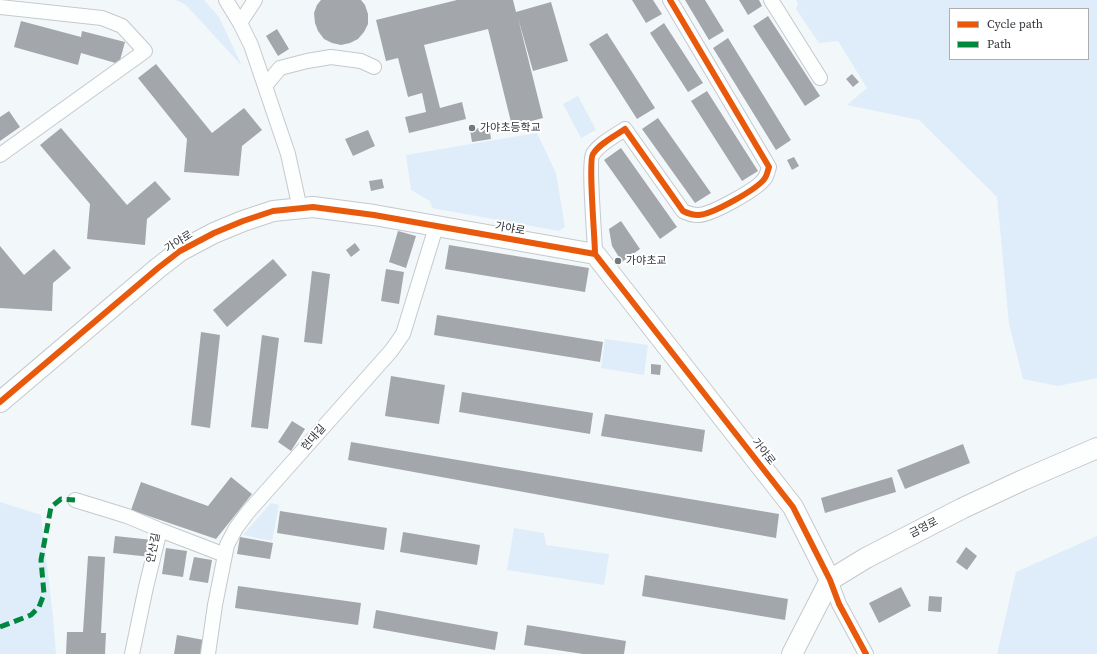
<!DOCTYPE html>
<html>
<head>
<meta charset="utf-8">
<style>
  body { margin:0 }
  #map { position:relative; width:1097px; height:654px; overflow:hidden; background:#f2f7fa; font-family:"Source Serif 4",serif }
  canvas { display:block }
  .legend { position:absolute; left:949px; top:8px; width:140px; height:52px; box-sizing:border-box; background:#fff; border:1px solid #acaeb0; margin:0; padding:5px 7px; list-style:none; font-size:12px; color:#2f3439 }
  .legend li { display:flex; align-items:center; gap:8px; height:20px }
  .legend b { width:20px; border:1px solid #acaeb0 }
</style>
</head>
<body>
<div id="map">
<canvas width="1097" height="654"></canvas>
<ul class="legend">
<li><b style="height:5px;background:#e8590c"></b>Cycle path</li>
<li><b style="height:5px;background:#00873e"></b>Path</li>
</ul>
</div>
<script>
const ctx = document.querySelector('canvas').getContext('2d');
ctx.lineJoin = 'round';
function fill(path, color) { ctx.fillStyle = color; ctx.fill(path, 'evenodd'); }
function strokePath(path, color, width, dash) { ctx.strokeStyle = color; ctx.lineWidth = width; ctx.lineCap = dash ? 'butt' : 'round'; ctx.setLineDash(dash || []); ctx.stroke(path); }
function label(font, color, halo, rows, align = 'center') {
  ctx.font = font + ' "Source Serif 4","Noto Sans KR",serif'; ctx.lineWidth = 4; ctx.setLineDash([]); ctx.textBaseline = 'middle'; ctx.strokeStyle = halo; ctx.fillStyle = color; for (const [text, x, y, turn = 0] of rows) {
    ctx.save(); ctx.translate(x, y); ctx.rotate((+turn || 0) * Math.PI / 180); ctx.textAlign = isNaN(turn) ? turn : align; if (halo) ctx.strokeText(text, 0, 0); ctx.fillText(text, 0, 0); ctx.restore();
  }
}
const green = new Path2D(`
  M176 0H204L219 17 242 66 186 5Z
  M796 0H1097V378L1058 386 1023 379 1009 324 997 197 919 120 847 105 867 88 838 41 819 43 796 9 798 4ZM950 9H1088V59H950Z
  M578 96 596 130 581 138 563 104Z
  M537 133 556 173 565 227 559 231 432 208 430 201 411 190 406 155Z
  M605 339 648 345 644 375 601 368Z
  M0 502 41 515 53 617 56 654H0Z
  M271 503 279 505 272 541 243 535Z
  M514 528 544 533 546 545 609 554 604 585 507 570Z
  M1097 536V654H997L1016 572Z`);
const building = new Path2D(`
  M321 0H361L365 5 368 14V24L364 32 358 39 350 43 341 45 332 43 324 39 318 31 315 23 314 13 317 5Z
  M457 0H513L516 12 551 2 568 61 533 71 518 18 543 118 512 126 488 29 424 45 440 108 462 102 466 119 409 133 405 117 426 112 422 93 408 97 398 58 386 61 376 20Z
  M632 0H653L662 14 646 23Z
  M685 0H705L724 31 709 40Z
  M739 0H759L762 6 748 15Z
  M768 16 820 96 805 106 753 26Z
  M21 21 81 37 82 31 125 42 119 64 81 53 78 65 14 47Z
  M664 23 703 83 688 92 650 33Z
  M277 29 289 49 278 56 266 36Z
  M607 33 655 108 637 119 589 44Z
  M728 38 791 140 776 150 713 48Z
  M156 64 212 133 244 108 262 130 242 146 239 176 184 172 187 139 138 78Z
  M852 74 859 82 853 87 846 79Z
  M707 91 758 171 742 181 691 101Z
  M9 111 20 127 0 141V117Z
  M658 118 711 193 695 203 642 129Z
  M489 126 491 139 472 142 470 130Z
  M61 128 127 205 155 181 171 199 147 219 145 245 87 239 90 204 40 145Z
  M368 130 375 146 353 156 345 139Z
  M621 148 677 227 660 239 604 160Z
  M794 157 799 166 792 170 787 160Z
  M382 179 384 188 371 191 369 181Z
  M621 221 640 249 622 262 612 246 609 229Z
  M398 231 416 236 406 268 389 262Z
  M355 243 360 250 351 257 346 250Z
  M449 245 589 268 585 292 445 269Z
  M0 246 24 275 54 249 71 268 53 283 52 311 0 308Z
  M273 259 287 275 227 327 213 310Z
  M386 269 404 272 399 304 381 301Z
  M312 271 330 274 322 344 304 342Z
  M437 315 603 342 600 362 434 335Z
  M201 332 220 335 210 428 191 425Z
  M262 335 279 338 268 429 251 427Z
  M651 364 661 365 660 375 651 374Z
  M391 376 445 385 439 424 385 416Z
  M462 392 593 413 590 434 459 412Z
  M605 414 705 430 702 452 601 436Z
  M292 421 305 429 291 451 278 442Z
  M351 442 779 514 776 538 348 460Z
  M963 444 970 463 905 489 897 470Z
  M231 477 252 494 216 539 131 510 141 482 208 506Z
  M892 477 896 492 825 513 821 498Z
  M280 511 387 528 384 550 277 533Z
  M403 532 480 545 477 565 400 552Z
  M115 536 153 540 151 557 113 553Z
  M240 537 273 543 270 559 237 554Z
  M966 547 977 556 967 570 956 562Z
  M166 548 187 551 183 577 162 574Z
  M88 556 105 557 101 633H106L105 654H66L67 632H83Z
  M194 557 212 560 208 583 189 580Z
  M645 575 788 599 785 620 642 596Z
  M238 586 361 603 358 625 235 608Z
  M901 587 911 606 879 623 869 603Z
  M929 596 942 597 941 612 928 611Z
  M376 610 498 632 495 650 373 628Z
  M527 625 626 641 624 654H583L524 645Z
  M177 635 204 640 202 654H174Z`);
const street = new Path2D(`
  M226 0 240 23 251 45 288 154 300 209
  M771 0 820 78
  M0 7 102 18 122 26 145 51 0 155
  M240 23 255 0
  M265 86 280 68 307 61 331 57 361 61 374 67
  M595 254C595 239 588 161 593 154 600 143 615 136 625 129L683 211C687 213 693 215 698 215 711 215 758 189 765 178 767 175 768 170 769 167L670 0
  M75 500 127 516 160 530 146 587 132 654
  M160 530 225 555
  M830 580 839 604 866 654
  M208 654 215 605 227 545 236 528 248 512 391 351 403 334 436 227`);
const secondary = new Path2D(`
  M0 402 158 268 180 251 214 233 243 221 273 211 313 207 374 215 595 254 793 507 830 580
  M792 654 830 580 866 558 963 508 1023 480 1097 448`);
const quiet = new Path2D(`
  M0 627 31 615 39 607 44 594 41 560 51 507 61 499 75 500`);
const cycleway = new Path2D(`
  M595 254C595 239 588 161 593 154 600 143 615 136 625 129L683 211C687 213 693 215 698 215 711 215 758 189 765 178 767 175 768 170 769 167L670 0
  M0 402 158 268 180 251 214 233 243 221 273 211 313 207 374 215 595 254 793 507 830 580 839 604 866 654`);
const markers = [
  [472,128,4,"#73787d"],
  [618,261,4,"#73787d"]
];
const poiNames = [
  ["가야초등학교",480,128],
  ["가야초교",626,261]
];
const streetNames = [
  ["가야로",510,229,10],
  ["가야로",179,242,-32],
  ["현대길",314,438,-49],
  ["가야로",763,452,52],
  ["금영로",924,528,-27],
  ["안산길",154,548,-79]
];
fill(green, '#deedf9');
fill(building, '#a3a7ab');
strokePath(street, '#c5c9cd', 16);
strokePath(secondary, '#c5c9cd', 22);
strokePath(street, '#fdfefe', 14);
strokePath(secondary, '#fdfefe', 20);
strokePath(quiet, '#00873e', 5, [10, 5]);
strokePath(cycleway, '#e8590c', 6);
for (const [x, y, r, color] of markers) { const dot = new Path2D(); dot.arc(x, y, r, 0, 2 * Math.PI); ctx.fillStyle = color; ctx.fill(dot); strokePath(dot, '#fff', 1.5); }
label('11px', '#2f3439', '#fff', poiNames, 'left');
label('11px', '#2f3439', '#fff', streetNames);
</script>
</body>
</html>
